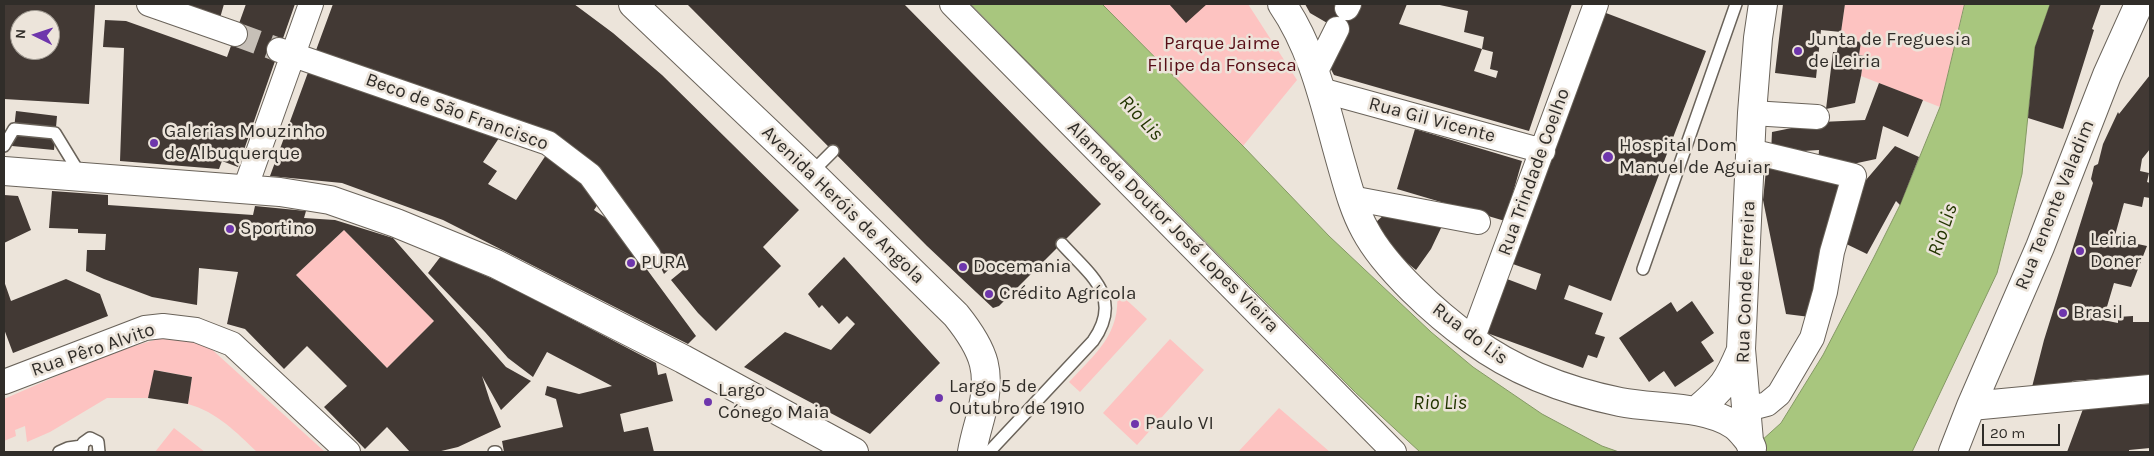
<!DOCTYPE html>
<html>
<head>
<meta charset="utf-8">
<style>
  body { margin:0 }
  #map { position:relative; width:2154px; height:456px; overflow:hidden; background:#ece4da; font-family:Karla,sans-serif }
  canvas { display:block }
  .frame { position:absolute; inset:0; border:5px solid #302d29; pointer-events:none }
  .north { position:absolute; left:10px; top:10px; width:50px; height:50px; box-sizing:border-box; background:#ece4da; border:1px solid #a19b93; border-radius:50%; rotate:274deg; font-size:14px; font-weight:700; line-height:20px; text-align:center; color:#302d29 }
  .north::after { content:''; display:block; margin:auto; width:18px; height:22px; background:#6e36ac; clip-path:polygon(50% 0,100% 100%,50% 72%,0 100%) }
  .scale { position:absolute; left:1982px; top:424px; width:78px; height:22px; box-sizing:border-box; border:2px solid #302d29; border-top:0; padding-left:6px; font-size:15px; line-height:18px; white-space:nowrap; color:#302d29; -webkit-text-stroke:4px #ece4da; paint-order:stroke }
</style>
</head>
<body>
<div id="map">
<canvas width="2154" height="456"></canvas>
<div class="frame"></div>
<div class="north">N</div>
<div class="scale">20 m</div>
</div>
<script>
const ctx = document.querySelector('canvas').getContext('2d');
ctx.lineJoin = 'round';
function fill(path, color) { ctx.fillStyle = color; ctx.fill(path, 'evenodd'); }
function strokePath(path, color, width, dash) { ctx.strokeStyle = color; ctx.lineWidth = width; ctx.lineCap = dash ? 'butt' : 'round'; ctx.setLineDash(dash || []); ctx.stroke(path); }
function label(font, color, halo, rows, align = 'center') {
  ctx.font = font + ' Karla,sans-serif'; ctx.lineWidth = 5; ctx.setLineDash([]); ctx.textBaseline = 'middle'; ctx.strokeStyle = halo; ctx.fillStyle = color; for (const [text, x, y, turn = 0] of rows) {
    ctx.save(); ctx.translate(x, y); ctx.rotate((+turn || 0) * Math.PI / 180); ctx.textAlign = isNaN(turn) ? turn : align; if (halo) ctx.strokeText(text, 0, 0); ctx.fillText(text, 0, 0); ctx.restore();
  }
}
const green = new Path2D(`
  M1102 4H1248L1297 80 1243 146Z
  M1845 4H1965L1940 107 1861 76 1864 56 1859 55 1861 42 1841 32Z
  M344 230 434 321 387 368 296 275Z
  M1117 291 1147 319 1080 392 1069 382C1096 353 1121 334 1117 291Z
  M164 337 186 338 207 345 325 452H257C236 432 217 412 188 404L192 377 155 370 148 398H107L50 432 27 442 25 426 15 430 16 436 4 441V399L105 355Z
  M1170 339 1204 370 1137 445 1103 413Z
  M1279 408 1330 452H1238Z
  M174 428 205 452H155Z`);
const water = new Path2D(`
  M971 4H1102L1243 146 1329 236 1431 332 1473 367 1542 414 1602 446 1619 452H1420L1356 393Z
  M1965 4H2050L2035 47 2022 174 1997 273 1912 452H1741L1750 451 1781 423 1823 355 1874 257 1900 205 1940 107Z`);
const building = new Path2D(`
  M4 4H95L89 104 4 99ZM20 20H50V50H20Z
  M181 4H224L220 18Z
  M246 4H295L238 167 222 161 219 169 120 161 124 48 103 47 105 20 126 21 227 57Z
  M333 4H574L613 33 662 75 799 210 763 247 781 266 716 331 698 313 671 280 688 266 681 258 664 274 653 252 536 133 315 53Z
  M687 4H904L1101 204 999 306 993 308 927 246Z
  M1169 4H1207L1186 23Z
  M1305 4H1407L1399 24 1482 49 1474 71 1496 78 1498 71 1490 69 1493 52 1482 49 1484 37 1464 32 1468 11 1435 4H1572L1529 131 1334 75 1327 62 1341 31 1310 13Z
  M1783 4H1845L1841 32 1821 30 1816 78 1775 73Z
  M2050 4H2101L2092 29 2094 30 2063 129 2028 118 2035 47Z
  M1606 13 1706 51 1611 301 1569 285 1564 299 1603 313 1595 334 1605 337 1597 358 1588 355 1583 368 1487 333 1507 279 1536 290 1541 274 1510 263Z
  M1839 39 1861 42 1859 55 1864 56 1861 76 1855 103 1826 109 1833 52H1837Z
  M310 67 501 135 483 162 497 171 488 184 516 200 548 152 600 201 594 210 612 222 696 336 688 344 443 220 342 183 270 176Z
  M2150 75V149L2142 159 2140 171 2149 173 2147 182 2150 183V198L2144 197 2142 207 2124 203 2114 239 2147 246 2131 287 2114 283 2103 320 2118 323V317L2133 316V322H2150V375L2072 381 2070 390 2032 387 2044 340 2093 183 2091 179 2094 166 2098 164 2103 144 2118 112 2119 114Z
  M1879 83 1923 100 1908 137 1883 126 1876 159 1848 165 1818 164 1819 150 1771 153 1772 132 1821 122 1865 120Z
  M16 111 57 116 54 150 12 146Z
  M1415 129 1522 161 1505 221 1397 189Z
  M1895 146 1919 157 1900 205 1896 201 1867 254 1838 240 1854 194Z
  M1767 160 1847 181 1810 317 1786 314 1763 200Z
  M52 191 108 195V205L253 215 255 206 306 211 304 218 335 220 393 238 506 367 531 381 501 410 482 376 490 401 501 427 458 447 437 452H410L387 427 365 449 324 407 347 386 307 346 284 369 245 329 227 324 238 272 199 268 197 305 152 297 104 279 86 271 87 250H105L106 234 78 233V229L49 228ZM344 230 434 321 387 368 296 275Z
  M4 195 18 196 31 230 4 243Z
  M1385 214 1442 226 1431 249 1416 270 1396 254 1376 222Z
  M441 256 509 286 656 363 658 375 666 373 673 401 620 414 624 432 648 427 654 452H504L502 441 563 427 556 399 545 395 547 386 579 394 612 386 547 352 533 377 508 358 485 332 428 273Z
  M844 257 940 363 870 434 744 367 785 332 831 350 855 324 847 316 839 324 822 305 819 308 808 294Z
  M66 279 100 294 108 316 13 353 4 329V281L11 301Z
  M1692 301 1714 333 1701 342 1714 361 1675 387 1664 371 1649 382 1619 338 1671 302 1677 312Z
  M154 370 192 377 188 404 148 398Z
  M2150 404V448L2129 450V452H2067L2083 409Z`);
const streetTunnel = new Path2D(`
  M235 34 279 50`);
const lane = new Path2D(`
  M4 146 14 129 55 133 80 174
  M811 173 833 151
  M1643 269 1736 4
  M59 452 68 448 82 446
  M82 452 83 443 90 438 98 442 99 452
  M494 452H496
  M989 452 1093 341C1124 297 1090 275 1062 244`);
const street = new Path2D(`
  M149 4 235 34
  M952 4 1394 452
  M1347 8 1349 4
  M279 50 548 143 590 175 649 256
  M1316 71 1337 29
  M1321 90 1543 151
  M1752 113 1817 117
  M245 189 311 4
  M1351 198 1478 222
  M1472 340 1596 4
  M4 382 145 328 163 326 196 330 232 344 348 452
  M1748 409 1767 404 1779 394 1812 338 1825 292 1832 252 1854 176 1750 151`);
const secondary = new Path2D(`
  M633 4 811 173 956 315C985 351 993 373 980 419 977 430 974 440 972 452
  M1282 4C1315 52 1326 111 1342 166 1348 187 1354 210 1365 230 1385 268 1436 314 1472 340 1515 372 1567 391 1620 402 1655 409 1704 405 1734 425 1740 429 1744 435 1749 441
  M4 171 280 192 330 200 396 223 496 264 683 359 854 452
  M1971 406 2150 389
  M1697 410C1723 388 1728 381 1741 350
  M1752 448 1749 441 1741 349 1752 113 1758 38 1763 4
  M1953 452 1971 406 2040 247 2107 75 2139 4`);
const markers = [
  [1798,51,5,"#6e36ac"],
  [154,143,5,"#6e36ac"],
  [1608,157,6,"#6e36ac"],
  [230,229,5,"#6e36ac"],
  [2080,251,5,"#6e36ac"],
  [631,263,5,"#6e36ac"],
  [963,267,5,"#6e36ac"],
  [989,294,5,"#6e36ac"],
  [2063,313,5,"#6e36ac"],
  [939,398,5,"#6e36ac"],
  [708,402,5,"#6e36ac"],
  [1135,424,5,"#6e36ac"]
];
const poiNames = [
  ["Junta de Freguesia",1808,40],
  ["de Leiria",1808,62],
  ["Galerias Mouzinho",164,132],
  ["de Albuquerque",164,154],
  ["Hospital Dom",1619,146],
  ["Manuel de Aguiar",1619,168],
  ["Sportino",240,229],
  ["Leiria",2090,240],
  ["Doner",2090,262],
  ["PURA",641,263],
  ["Docemania",973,267],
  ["Crédito Agrícola",999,294],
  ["Brasil",2073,313],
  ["Largo 5 de",949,387],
  ["Outubro de 1910",949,409],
  ["Largo",718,391],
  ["Cónego Maia",718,413],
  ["Paulo VI",1145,424]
];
const parkNames = [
  ["Parque Jaime",1222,44],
  ["Filipe da Fonseca",1222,66]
];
const streetNames = [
  ["Beco de São Francisco",457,112,20],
  ["Rua Gil Vicente",1432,120,15],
  ["Rua Trindade Coelho",1534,172,-70],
  ["Avenida Heróis de Angola",843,205,44],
  ["Rua Tenente Valadim",2055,205,-68],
  ["Alameda Doutor José Lopes Vieira",1173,227,45],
  ["Rua Conde Ferreira",1746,282,-88],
  ["Rua do Lis",1470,334,37],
  ["Rua Pêro Alvito",93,350,-19]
];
const waterNames = [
  ["Rio Lis",1141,118,47],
  ["Rio Lis",1943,230,-71],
  ["Rio Lis",1440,403]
];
fill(green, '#fdc3c1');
fill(water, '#a8c67e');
strokePath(water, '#849864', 1);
fill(building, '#423934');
strokePath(streetTunnel, '#c6bfb7', 24, [24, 12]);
strokePath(lane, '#6a635a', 14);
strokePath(street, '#6a635a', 26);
strokePath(secondary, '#6a635a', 30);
strokePath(lane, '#fff', 11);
strokePath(street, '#fff', 24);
strokePath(secondary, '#fff', 28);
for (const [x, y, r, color] of markers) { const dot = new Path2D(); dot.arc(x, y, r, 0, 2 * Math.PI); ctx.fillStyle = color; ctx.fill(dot); strokePath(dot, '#ece4da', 2); }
label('19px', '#302d29', '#ece4da', poiNames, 'left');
label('19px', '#570d16', '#ece4da', parkNames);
label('19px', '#302d29', '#ece4da', streetNames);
label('italic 20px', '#233500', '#ece4da', waterNames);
</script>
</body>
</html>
